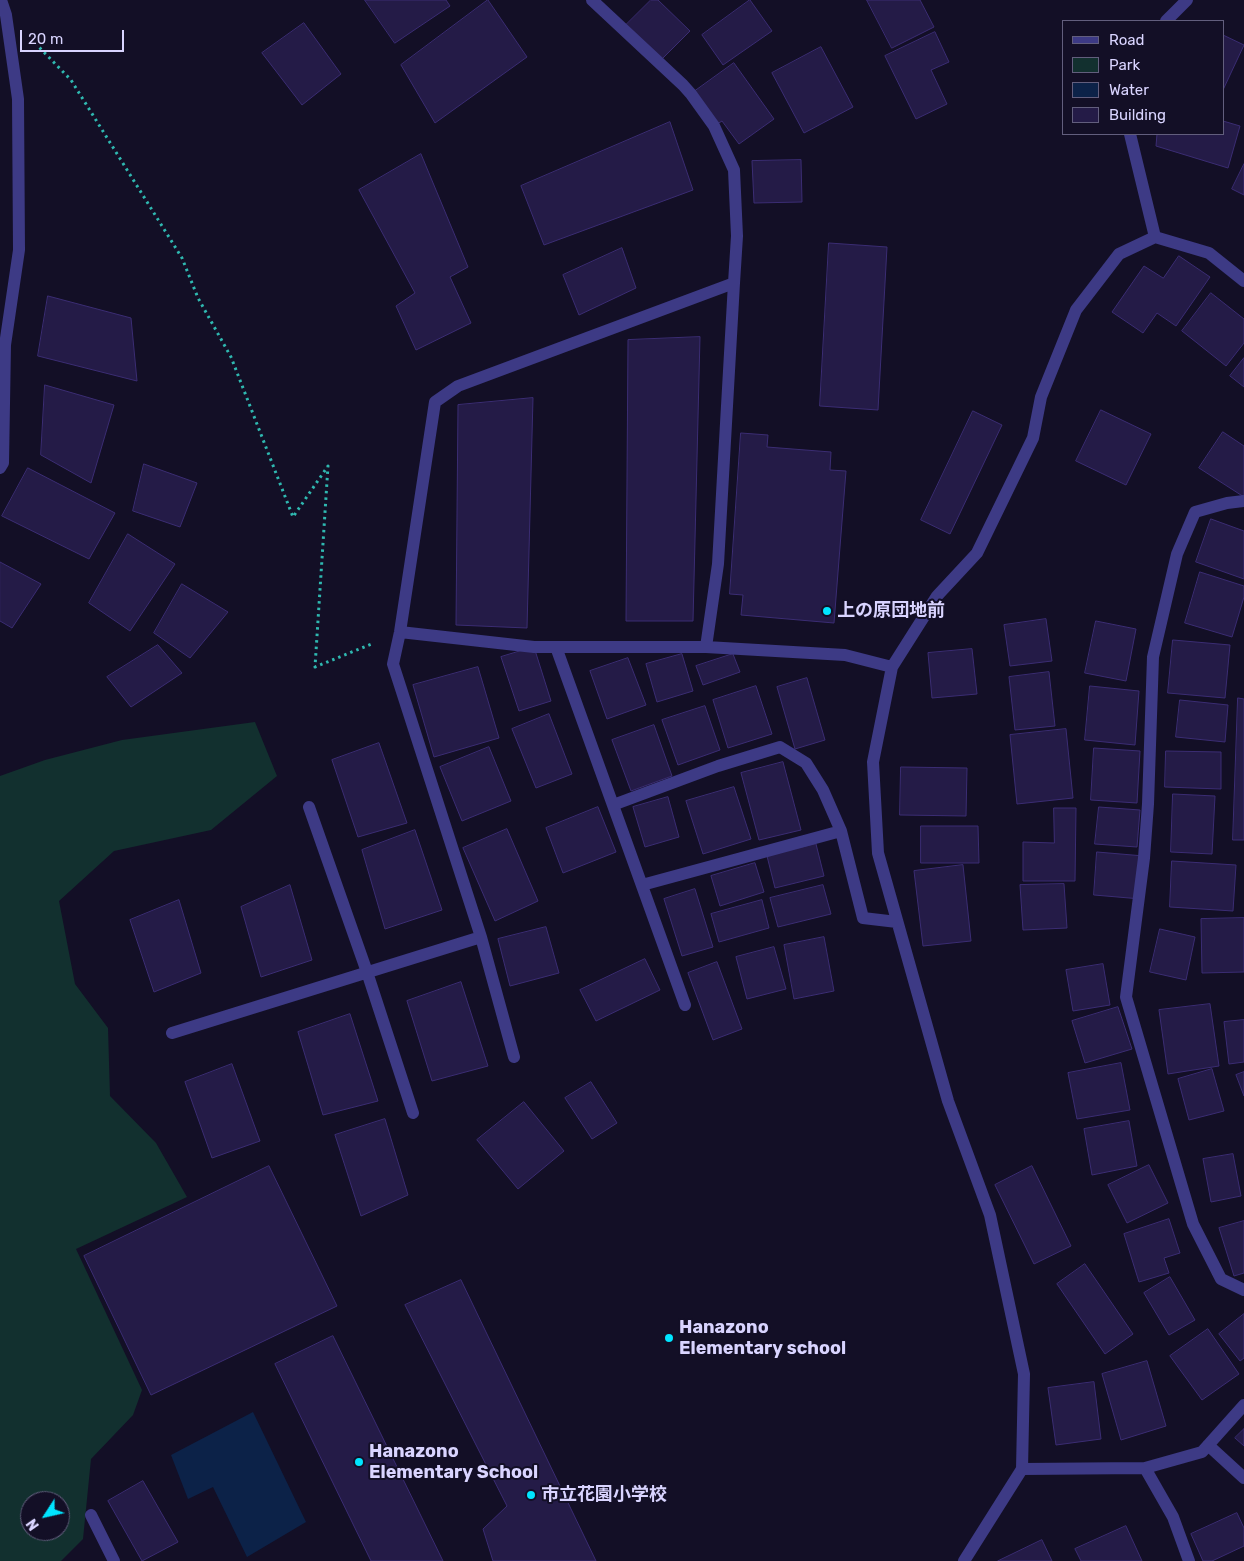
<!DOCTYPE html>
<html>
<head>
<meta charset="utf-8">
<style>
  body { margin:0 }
  #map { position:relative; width:1244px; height:1561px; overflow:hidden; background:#130f26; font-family:Rubik,sans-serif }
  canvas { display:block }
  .legend { position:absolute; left:1062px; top:20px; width:162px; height:115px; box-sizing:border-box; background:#130f26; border:1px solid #625e7d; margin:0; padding:6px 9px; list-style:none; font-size:15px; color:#d9d4ff }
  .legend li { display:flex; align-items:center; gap:10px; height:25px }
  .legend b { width:25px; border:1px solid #625e7d }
  .north { position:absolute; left:20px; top:1491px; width:50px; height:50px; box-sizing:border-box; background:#130f26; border:1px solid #625e7d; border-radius:50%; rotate:235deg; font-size:14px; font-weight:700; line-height:20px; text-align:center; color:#d9d4ff }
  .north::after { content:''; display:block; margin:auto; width:18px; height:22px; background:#00e5ff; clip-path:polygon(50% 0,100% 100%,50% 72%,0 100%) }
  .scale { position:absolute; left:20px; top:30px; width:104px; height:22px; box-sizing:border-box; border:2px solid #d9d4ff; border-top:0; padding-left:6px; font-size:15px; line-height:18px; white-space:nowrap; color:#d9d4ff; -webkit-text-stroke:4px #130f26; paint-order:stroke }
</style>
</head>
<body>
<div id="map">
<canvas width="1244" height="1561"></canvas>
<ul class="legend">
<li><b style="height:6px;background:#3d3a85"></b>Road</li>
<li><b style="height:14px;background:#12302f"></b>Park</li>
<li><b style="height:14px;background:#0c2248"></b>Water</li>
<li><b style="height:14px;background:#241b47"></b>Building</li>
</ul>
<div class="north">N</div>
<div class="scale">20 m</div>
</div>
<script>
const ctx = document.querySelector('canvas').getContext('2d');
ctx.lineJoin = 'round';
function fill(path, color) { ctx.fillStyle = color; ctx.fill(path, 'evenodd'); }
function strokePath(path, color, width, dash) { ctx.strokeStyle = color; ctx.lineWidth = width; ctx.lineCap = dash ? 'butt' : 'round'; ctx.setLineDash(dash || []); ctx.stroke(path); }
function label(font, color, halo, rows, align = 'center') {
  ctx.font = font + ' Rubik,"Noto Sans JP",sans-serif'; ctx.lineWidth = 4; ctx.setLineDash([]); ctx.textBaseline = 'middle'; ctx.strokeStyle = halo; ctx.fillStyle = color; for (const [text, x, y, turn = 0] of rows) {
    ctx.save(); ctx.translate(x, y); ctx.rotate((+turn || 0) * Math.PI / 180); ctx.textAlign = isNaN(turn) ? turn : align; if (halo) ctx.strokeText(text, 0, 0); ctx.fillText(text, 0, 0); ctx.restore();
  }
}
const green = new Path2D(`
  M255 722 277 776 211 830 114 851 59 901 75 984 108 1028 110 1096 156 1143 187 1197 76 1249 142 1390 133 1415 91 1459 83 1539 61 1561H0V776L45 760 122 740ZM30 1501H60V1531H30Z`);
const water = new Path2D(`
  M253 1412 306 1522 247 1557 213 1487 188 1499 171 1455Z`);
const building = new Path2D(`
  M365 0H446L450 6 395 43Z
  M488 0 527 57 435 123 401 65Z
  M651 0H658L690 31 658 63 623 28Z
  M750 0 772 31 723 65 702 35Z
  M867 0H920L934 27 892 48Z
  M304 23 341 74 302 105 262 53Z
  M935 32 949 62 931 70 947 104 916 119 885 56Z
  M1223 35 1244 45 1223 90Z
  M821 47 853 107 804 133 772 73Z
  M734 63 774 119 739 144 722 121 714 126 691 94Z
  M1223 121 1240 126 1228 168 1156 146 1157 134H1223Z
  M670 122 693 190 544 245 521 186Z
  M421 154 468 267 450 277 471 323 416 350 396 306 415 293 359 190Z
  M801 160 802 202 754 203 752 161Z
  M1244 164V195L1232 189Z
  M829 243 887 247 878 410 820 406Z
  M622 248 636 288 579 315 563 275Z
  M1179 256 1210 277 1176 326 1157 313 1143 333 1112 312 1144 266 1163 278Z
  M1211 293 1244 319V343L1226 366 1182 331Z
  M48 296 131 318 137 381 38 356Z
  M700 337 693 621H626L628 340Z
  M1244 358V387L1230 376Z
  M45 385 114 405 91 483 41 455Z
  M533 398 527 628 456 625 458 405Z
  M1101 410 1151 434 1126 485 1076 461Z
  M973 411 1002 425 950 534 921 520Z
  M1223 432 1244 446V497L1199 468Z
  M741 433 768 435 767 447 831 452 830 470 846 471 834 623 741 615 743 595 730 594Z
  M144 464 197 483 180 527 133 511Z
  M28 468 115 513 89 559 2 516Z
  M1211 519 1244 531V579L1196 562Z
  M128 534 175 564 130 631 89 603Z
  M0 562 41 584 12 628 0 621Z
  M1200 572 1244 586V597L1232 637 1185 623Z
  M182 584 228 612 190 658 154 633Z
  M1046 619 1052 661 1010 666 1004 625Z
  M1096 621 1136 629 1126 681 1085 673Z
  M1173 640 1230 645 1225 698 1168 693Z
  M158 645 182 673 131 707 107 677Z
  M534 647 551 701 519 711 501 657Z
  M972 649 977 694 932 698 928 653Z
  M682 654 693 691 657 702 646 664Z
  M733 654 740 672 703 685 696 666Z
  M628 658 646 705 607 719 590 671Z
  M478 667 499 738 434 757 413 685Z
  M1049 672 1055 726 1015 730 1009 677Z
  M807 678 825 740 795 749 777 687Z
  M756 686 772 734 728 748 713 700Z
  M1090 686 1139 691 1135 745 1085 740Z
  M1238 698 1244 699V840H1233Z
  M1180 700 1228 705 1225 742 1176 737Z
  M705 706 720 750 678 765 662 720Z
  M549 714 572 774 536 788 512 729Z
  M654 725 672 776 631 791 612 740Z
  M1066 729 1073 798 1017 804 1010 735Z
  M379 743 407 823 358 837 332 760Z
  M489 747 511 801 462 821 440 767Z
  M1094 748 1140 751 1137 803 1091 800Z
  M1166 751 1221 752V789L1165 787Z
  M783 762 801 830 759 840 741 773Z
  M901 767 967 768 966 816 900 815Z
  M734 787 751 839 703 854 686 801Z
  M1173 794 1215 796 1212 854 1171 852Z
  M668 797 679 837 645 847 633 807Z
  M598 807 616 852 563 873 546 828Z
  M1099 807 1140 810 1137 847 1095 844Z
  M1054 808H1076L1075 881H1023V842L1054 843Z
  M921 826H978L979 863H921Z
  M507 829 538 901 495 921 463 848Z
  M415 830 442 910 385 929 362 850Z
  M816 844 824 876 775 888 767 856Z
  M1097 852 1144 856 1141 899 1094 895Z
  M1172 861 1236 865 1233 911 1170 907Z
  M755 863 764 892 720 906 711 876Z
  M963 865 971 941 923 946 914 871Z
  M1064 884 1067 928 1023 930 1020 885Z
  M290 885 312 960 261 977 241 907Z
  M823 885 831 914 778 927 770 898Z
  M695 889 713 947 682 956 664 899Z
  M179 900 201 973 154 992 130 920Z
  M762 900 769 928 719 942 711 914Z
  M1244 918V972L1202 973 1201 919Z
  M546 927 559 973 510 986 498 939Z
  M1160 929 1195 937 1186 980 1150 972Z
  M824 937 834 991 794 999 784 945Z
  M774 947 786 989 747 999 736 957Z
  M645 959 660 990 596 1021 580 990Z
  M717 962 742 1029 713 1040 688 973Z
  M1103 964 1110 1005 1073 1011 1066 970Z
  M461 982 488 1066 432 1081 407 1001Z
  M1210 1004 1219 1066 1168 1074 1159 1010Z
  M1118 1007 1132 1049 1085 1063 1072 1021Z
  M350 1014 378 1101 323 1115 298 1032Z
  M1244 1020V1062L1229 1064 1224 1022Z
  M1121 1063 1130 1110 1077 1119 1068 1073Z
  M232 1064 260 1141 212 1158 185 1082Z
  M1212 1069 1224 1111 1189 1120 1178 1079Z
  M1244 1072V1096L1236 1075Z
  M591 1082 617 1123 592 1139 565 1098Z
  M524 1102 564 1151 518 1189 477 1140Z
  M385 1119 408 1195 361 1216 335 1135Z
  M1129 1121 1137 1166 1092 1175 1084 1129Z
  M1233 1154 1241 1196 1211 1202 1203 1159Z
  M1149 1165 1168 1203 1127 1223 1108 1185Z
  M269 1166 337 1306 151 1395 84 1256Z
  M1032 1166 1071 1246 1034 1264 995 1185Z
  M1169 1219 1180 1253 1164 1258 1169 1273 1139 1282 1124 1234Z
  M1244 1221V1273L1234 1276 1219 1228Z
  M1085 1264 1133 1334 1105 1354 1057 1284Z
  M1170 1277 1195 1320 1169 1335 1144 1293Z
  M461 1280 596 1561H493L483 1529 507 1506 405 1305Z
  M1244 1314V1358L1240 1361 1219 1334Z
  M1208 1329 1239 1374 1202 1400 1170 1356Z
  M333 1336 443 1561H371L275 1364Z
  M1147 1361 1166 1426 1121 1440 1102 1374Z
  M1094 1382 1101 1439 1056 1445 1048 1388Z
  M1244 1429V1446L1235 1438Z
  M143 1481 178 1542 142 1561 108 1501Z
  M1237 1513 1244 1528V1546L1212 1561H1203L1191 1534Z
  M1126 1526 1142 1561H1081L1075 1549Z
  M1042 1540 1052 1561H998Z`);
const path = new Path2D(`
  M35 43 71 80 182 258 198 298 231 357 293 517 328 466 315 667 374 643`);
const minor = new Path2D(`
  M592 0 683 85 691 94 714 126 734 170 737 236 734 283 718 564 706 647
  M1166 21 1187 0
  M1130 134 1155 237
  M0 468 3 463 5 345 19 250 18 99 6 15 1 0
  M1244 501 1227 503 1195 512 1177 554 1153 657 1148 804 1144 858 1126 997 1193 1224 1221 1279 1244 1290
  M400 632 534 647H706L845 655 892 667
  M556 647 685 1005
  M613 805 718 766 780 747 806 763 823 790 841 831 863 918 897 922
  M309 807 367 972 413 1113
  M642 885 841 831
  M172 1033 481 937
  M514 1057 481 937 393 664 400 632 435 402 458 386 734 283
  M1208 1445 1244 1478
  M1145 1468 1173 1517 1189 1561
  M1022 1469 1145 1468 1202 1452 1244 1405
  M91 1515 114 1561
  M964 1561 1022 1469 1024 1374 990 1215 948 1101 878 853 873 762 892 667 937 596 977 553 1033 438 1041 397 1076 310 1119 254 1155 237 1209 253 1244 281`);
const markers = [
  [827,611,5,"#00e5ff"],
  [669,1338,5,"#00e5ff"],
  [359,1462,5,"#00e5ff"],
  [531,1495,5,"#00e5ff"]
];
const poiNames = [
  ["上の原団地前",837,611],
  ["Hanazono",679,1328],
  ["Elementary school",679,1349],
  ["Hanazono",369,1452],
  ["Elementary School",369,1473],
  ["市立花園小学校",541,1495]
];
fill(green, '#12302f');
fill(water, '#0c2248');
fill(building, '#241b47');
strokePath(building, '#3b2d73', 1);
strokePath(path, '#2fb8b0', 3, [2.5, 4]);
strokePath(minor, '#3d3a85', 12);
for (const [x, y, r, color] of markers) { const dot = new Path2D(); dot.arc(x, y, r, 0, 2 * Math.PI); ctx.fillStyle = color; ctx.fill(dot); strokePath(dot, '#130f26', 2); }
label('bold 18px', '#d9d4ff', '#130f26', poiNames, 'left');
</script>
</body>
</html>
